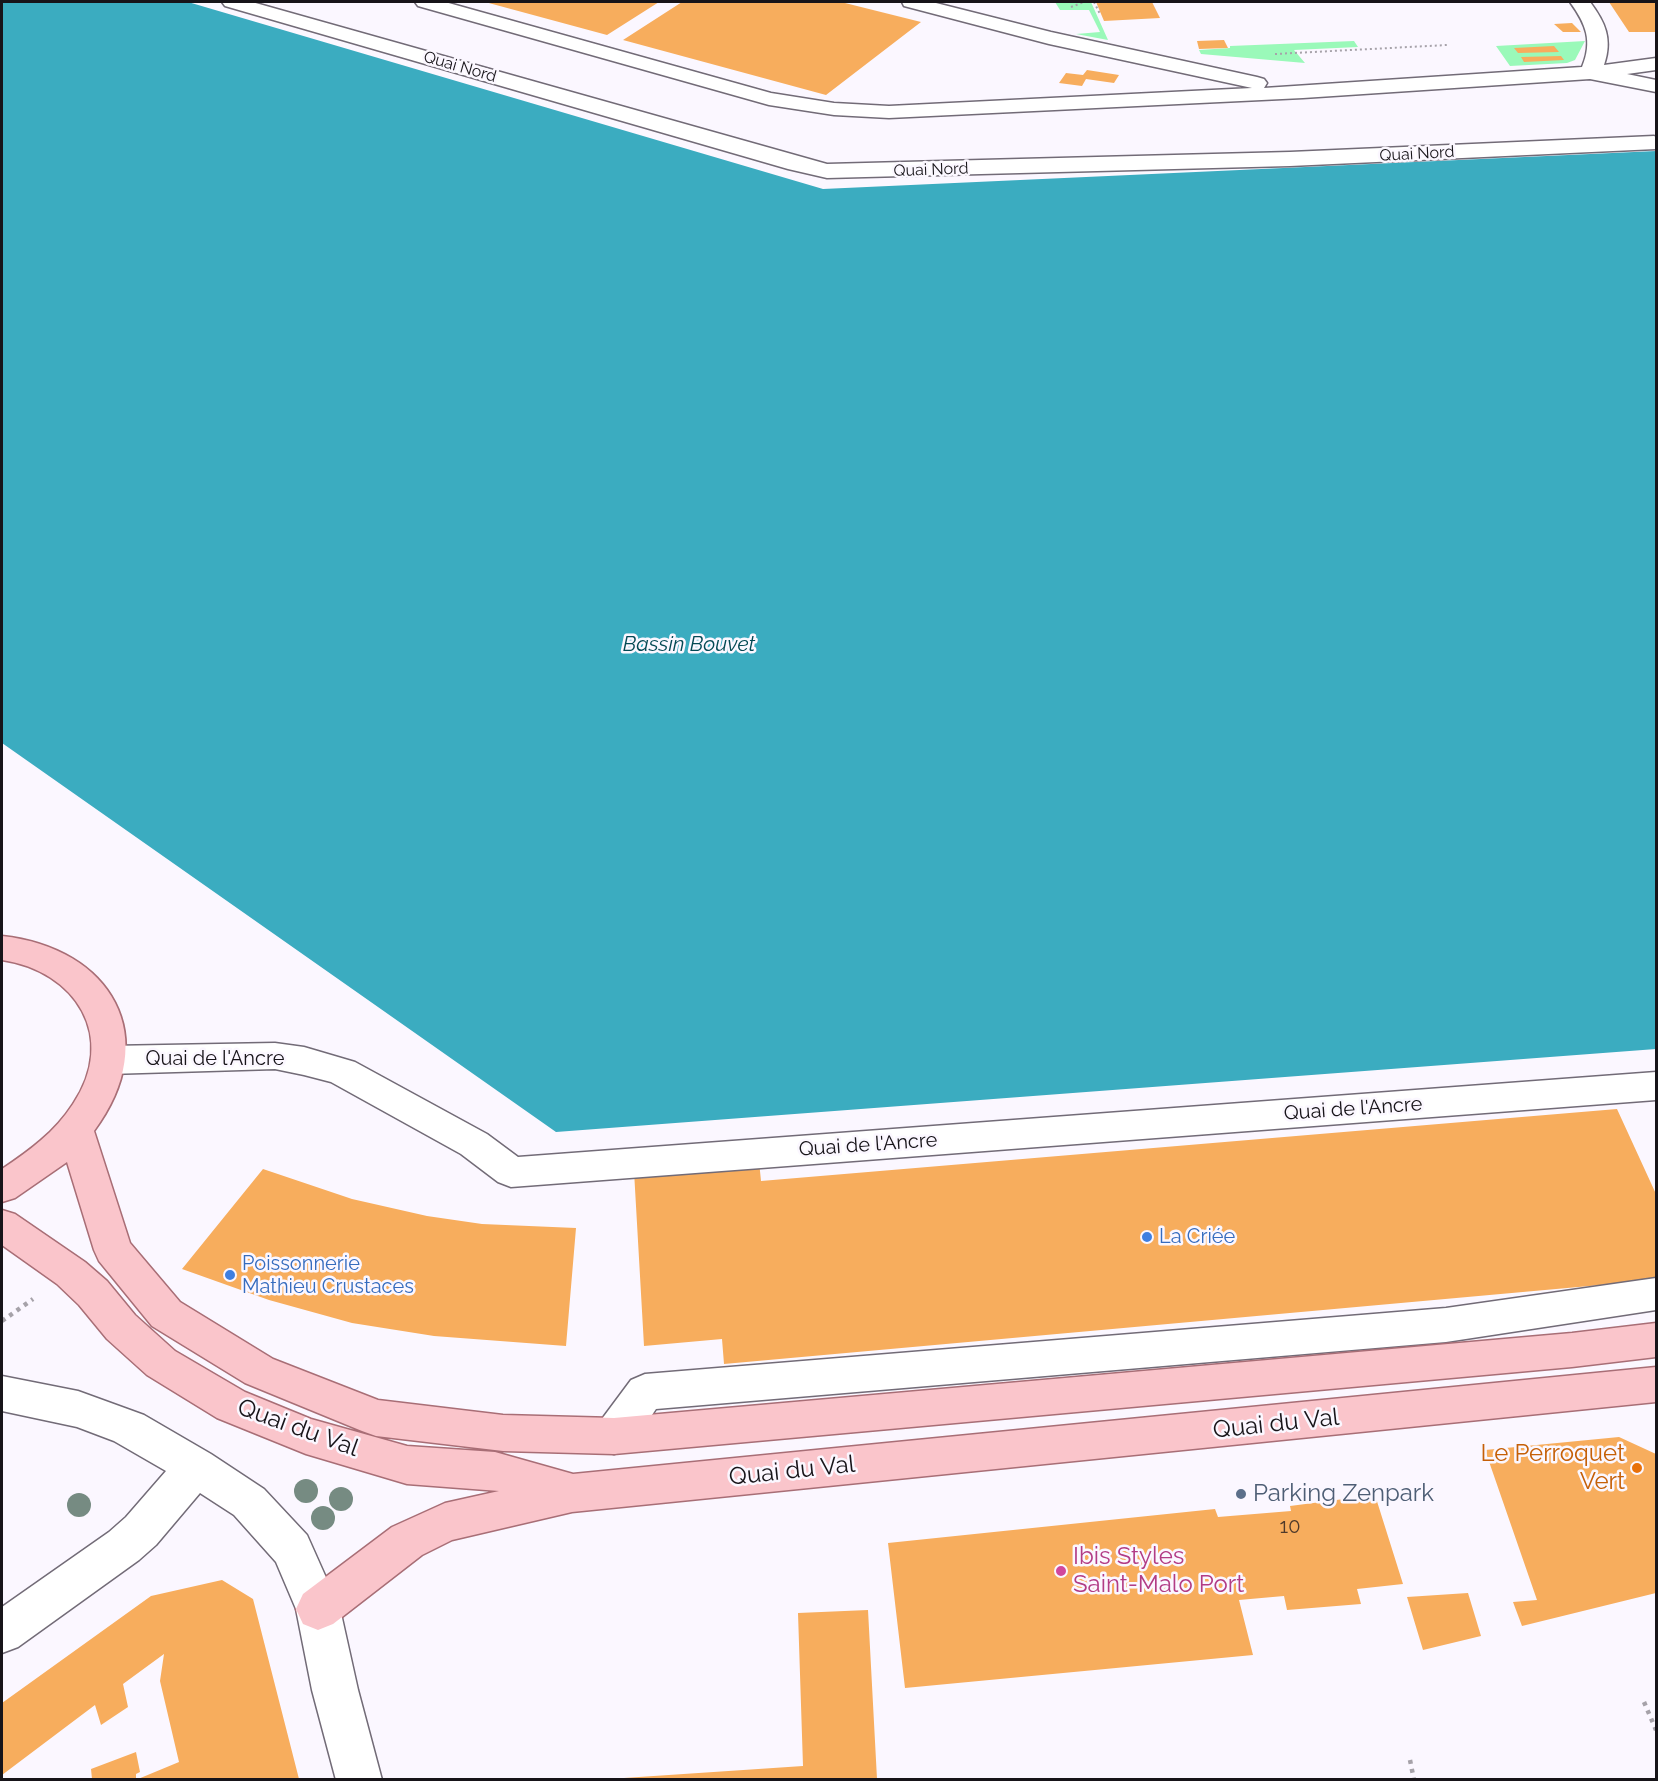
<!DOCTYPE html>
<html>
<head>
<meta charset="utf-8">
<style>
  body { margin:0 }
  #map { position:relative; width:1658px; height:1781px; overflow:hidden; background:#fbf7ff; font-family:Raleway,sans-serif }
  canvas { display:block }
  .frame { position:absolute; inset:0; border:3px solid #171419; pointer-events:none }
</style>
</head>
<body>
<div id="map">
<canvas width="1658" height="1781"></canvas>
<div class="frame"></div>
</div>
<script>
const ctx = document.querySelector('canvas').getContext('2d');
ctx.lineJoin = 'round';
function fill(path, color) { ctx.fillStyle = color; ctx.fill(path, 'evenodd'); }
function strokePath(path, color, width, dash) { ctx.strokeStyle = color; ctx.lineWidth = width; ctx.lineCap = dash ? 'butt' : 'round'; ctx.setLineDash(dash || []); ctx.stroke(path); }
function label(font, color, halo, rows, align = 'center') {
  ctx.font = font + ' Raleway,sans-serif'; ctx.lineWidth = 5; ctx.setLineDash([]); ctx.textBaseline = 'middle'; ctx.strokeStyle = halo; ctx.fillStyle = color; for (const [text, x, y, turn = 0] of rows) {
    ctx.save(); ctx.translate(x, y); ctx.rotate((+turn || 0) * Math.PI / 180); ctx.textAlign = isNaN(turn) ? turn : align; if (halo) ctx.strokeText(text, 0, 0); ctx.fillText(text, 0, 0); ctx.restore();
  }
}
const green = new Path2D(`
  M1055 2H1091L1108 40 1076 34 1100 32 1089 10H1060Z
  M1354 41 1358 47 1294 50 1305 63 1201 54 1199 50 1230 48V46Z
  M1585 41 1575 60 1567 63 1510 66 1496 46Z`);
const water = new Path2D(`
  M2 2H188L823 189 1656 151V1049L556 1132 2 743Z`);
const building = new Path2D(`
  M485 2H659L607 35Z
  M682 2H841L921 22 826 95 623 40Z
  M1096 2H1152L1160 18 1104 21Z
  M1609 2H1656V32H1629Z
  M1572 23 1581 32H1563L1554 24Z
  M1224 40 1228 48 1199 49 1197 41Z
  M1554 46 1559 52 1518 53 1514 48Z
  M1561 56 1564 60 1524 62 1521 57Z
  M1087 70 1119 75 1114 83 1086 79 1082 86 1059 83 1066 73 1083 75Z
  M1617 1109 1656 1194V1280L724 1364 722 1339 644 1346 634 1171 759 1161 761 1181Z
  M263 1169 352 1199 427 1216 482 1224 576 1228 566 1346 434 1336 352 1323 269 1300 182 1269Z
  M1619 1437 1656 1454V1593L1522 1626 1513 1602 1537 1600 1485 1450Z
  M1375 1495 1403 1584 1357 1589 1361 1604 1287 1610 1284 1596 1239 1600 1253 1655 905 1688 888 1543 1215 1509 1218 1517 1291 1511 1290 1506Z
  M222 1580 253 1599 299 1779H138L179 1762 160 1681 164 1654 123 1684 128 1707 101 1725 95 1705 2 1775V1703L151 1596Z
  M1468 1593 1481 1636 1423 1650 1407 1597Z
  M868 1610 877 1779H609L803 1766 798 1613Z
  M136 1752 140 1772 136 1774V1779H92L91 1769Z`);
const pathFar1 = new Path2D(`
  M1094 2 1100 14
  M1071 7 1084 2
  M1275 54 1447 45`);
const path = new Path2D(`
  M2 1321 33 1299
  M1644 1702 1656 1730
  M1410 1760 1414 1780`);
const minor = new Path2D(`
  M222 2H252L827 164 1290 152 1654 136 1656 137V149L1290 166 827 178 788 169 225 6Z
  M415 2H445L771 93 834 103 889 106 1252 88 1049 44 904 6 902 2H932L1051 32 1257 77 1264 79 1267 83 1264 88 1582 67C1593 41 1586 24 1570 2H1590C1605 22 1613 39 1604 65L1656 58V70L1627 74 1656 80V92L1590 79 1303 98 889 118 834 115 769 105 418 6Z
  M275 1043 304 1047 355 1062 487 1134 518 1157 1656 1072V1100L511 1187 498 1182 461 1154 331 1082 304 1075 275 1069 109 1074 96 1070 91 1060 96 1050 109 1046Z
  M1656 1278V1310L1446 1342 656 1409 629 1449 614 1454 599 1449 593 1436 599 1423 631 1380 645 1374 1446 1308Z
  M2 1376 78 1391 144 1415 211 1454 264 1489 307 1535 340 1609 358 1690 382 1780H336L312 1690 296 1609 276 1562 234 1515 200 1493 156 1545 139 1560 18 1647 2 1653V1607L109 1532 126 1517 166 1471 114 1441 77 1427 2 1411Z`);
const major = new Path2D(`
  M2 936C111 948 164 1037 94 1131L130 1243 180 1302 273 1359 378 1400 503 1415 614 1418 1572 1333 1656 1323V1357L1572 1367 614 1454 503 1451 376 1436 362 1431 245 1383 152 1326 99 1261 94 1250 67 1162 15 1198 2 1202V1169C29 1151 55 1132 73 1104 118 1037 76 971 2 960Z
  M2 1210 15 1214 85 1262 107 1281 135 1315 175 1351 245 1392 311 1419 407 1446 495 1452 573 1474 1656 1367V1402L572 1512 452 1540 422 1555 333 1624 318 1630 303 1624 296 1609 303 1594 392 1527 445 1503 499 1491 407 1484 306 1454 217 1418 147 1375 107 1339 79 1305 57 1284 2 1245Z`);
const trees = [
  [306,1491],
  [341,1499],
  [79,1505],
  [323,1518]
];
const markers = [
  [1147,1237,6,"#3f7fe0"],
  [230,1275,6,"#3f7fe0"],
  [1637,1468,6,"#e8710a"],
  [1241,1494,6,"#5c6f8a"],
  [1061,1571,6,"#d1479c"]
];
const farStreetnames = [
  ["Quai Nord",460,67,16],
  ["Quai Nord",1417,154,-3],
  ["Quai Nord",931,170,-2]
];
const streetNames = [
  ["Quai de l'Ancre",215,1059],
  ["Quai de l'Ancre",1353,1109,-4],
  ["Quai de l'Ancre",868,1145,-4]
];
const shopNames = [
  ["La Criée",1159,1237],
  ["Poissonnerie",242,1264],
  ["Mathieu Crustaces",242,1287]
];
const nearNumbernames = [
  ["10",1290,1527]
];
const waterNames = [
  ["Bassin Bouvet",689,645]
];
const nearStreetnames = [
  ["Quai du Val",1276,1424,-6],
  ["Quai du Val",298,1428,20],
  ["Quai du Val",792,1471,-6]
];
const nearFoodnames = [
  ["Le Perroquet",1625,1454],
  ["Vert",1625,1482]
];
const nearServicenames = [
  ["Parking Zenpark",1253,1494]
];
const nearHotelnames = [
  ["Ibis Styles",1073,1557],
  ["Saint-Malo Port",1073,1585]
];
fill(green, '#9af9b9');
fill(water, '#3bacc0');
fill(building, '#f7ad5d');
strokePath(minor, '#726b77', 3);
strokePath(major, '#a86e76', 3);
strokePath(pathFar1, '#a6a2a9', 2, [2, 3]);
strokePath(path, '#a6a2a9', 4.5, [4, 5]);
fill(minor, '#fff');
fill(major, '#fac5cb');
ctx.fillStyle = '#768b82';
for (const [x, y] of trees) { ctx.beginPath(); ctx.arc(x, y, 12, 0, 2 * Math.PI); ctx.fill(); }
for (const [x, y, r, color] of markers) { const dot = new Path2D(); dot.arc(x, y, r, 0, 2 * Math.PI); ctx.fillStyle = color; ctx.fill(dot); strokePath(dot, '#fbf7ff', 2); }
label('16px', '#171419', '#fbf7ff', farStreetnames);
label('20px', '#171419', '#fbf7ff', streetNames);
label('20px', '#366cbe', '#fbf7ff', shopNames, 'left');
label('20px', '#4f3a2a', null, nearNumbernames);
label('italic 21px', '#034954', '#fbf7ff', waterNames);
label('24px', '#171419', '#fbf7ff', nearStreetnames);
label('24px', '#c56008', '#fbf7ff', nearFoodnames, 'right');
label('24px', '#4e5e75', '#fbf7ff', nearServicenames, 'left');
label('24px', '#b23c85', '#fbf7ff', nearHotelnames, 'left');
</script>
</body>
</html>
